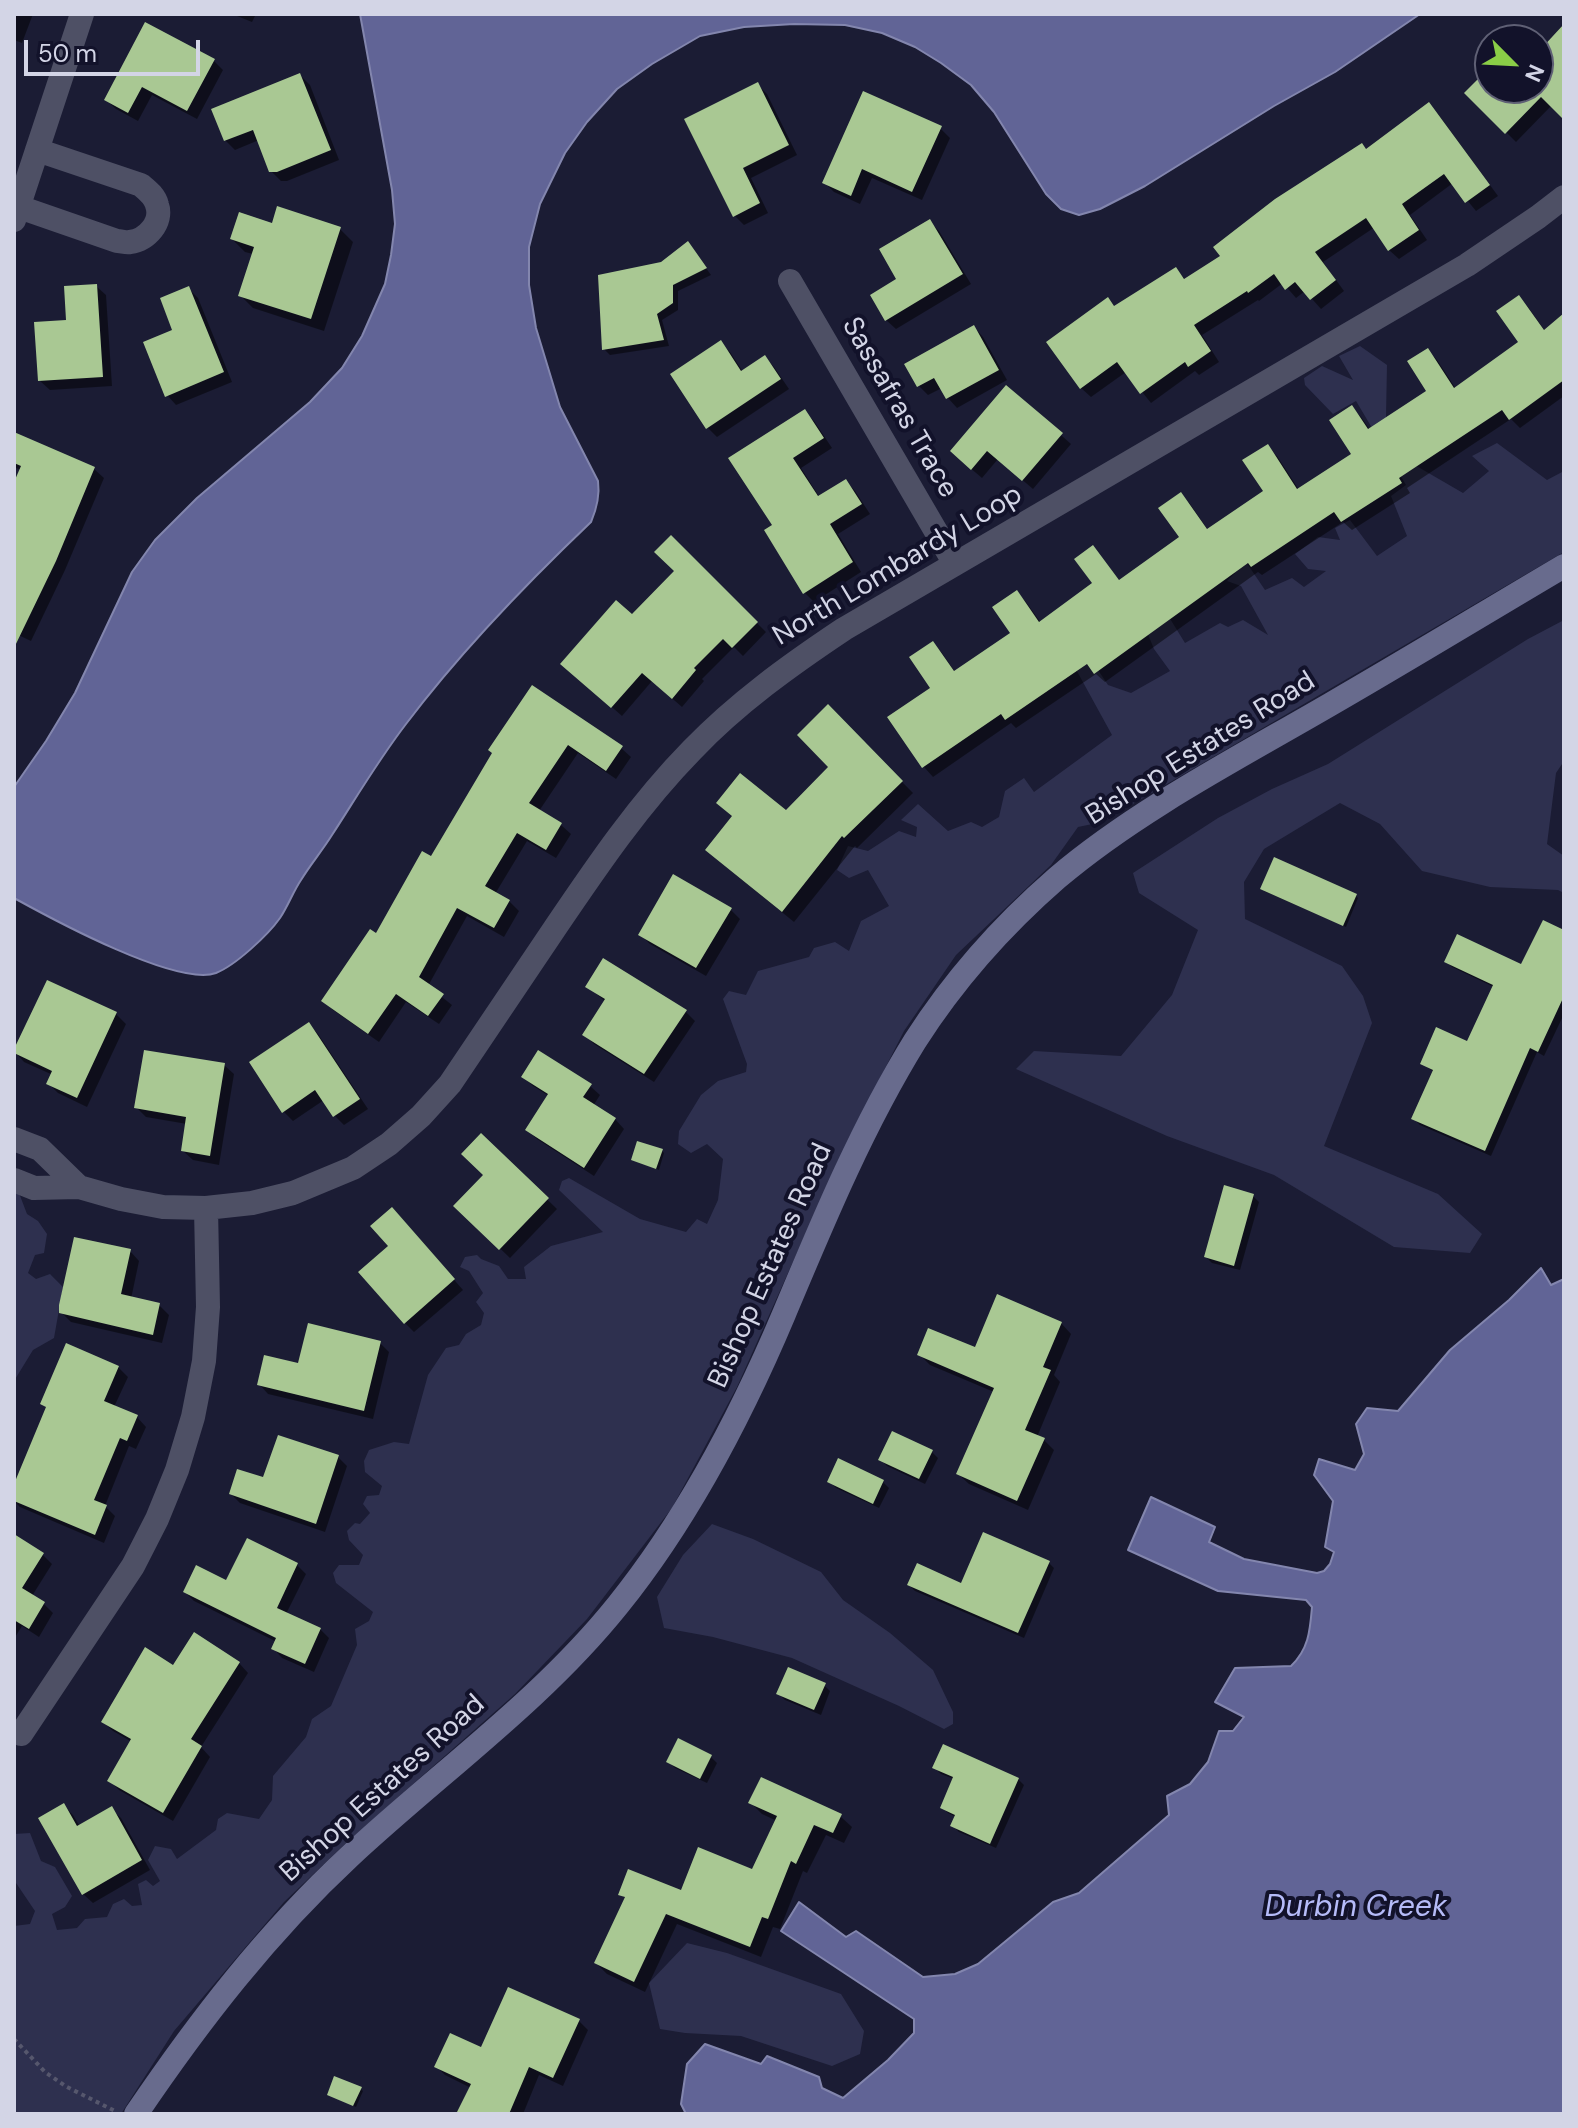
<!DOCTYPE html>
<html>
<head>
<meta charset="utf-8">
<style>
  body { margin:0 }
  #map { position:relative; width:1578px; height:2128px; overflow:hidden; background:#1b1c34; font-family:"DM Sans",sans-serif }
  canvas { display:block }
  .frame { position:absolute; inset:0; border:16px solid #d3d5e6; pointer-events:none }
  .north { position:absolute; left:1474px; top:24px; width:80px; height:80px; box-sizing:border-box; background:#12122a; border:2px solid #5f6075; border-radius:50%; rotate:114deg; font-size:22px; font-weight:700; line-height:32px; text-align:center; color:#d3d5e6 }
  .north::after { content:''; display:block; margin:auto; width:28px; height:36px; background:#8ace47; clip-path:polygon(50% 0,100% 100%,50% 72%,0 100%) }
  .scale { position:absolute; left:24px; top:40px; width:176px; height:36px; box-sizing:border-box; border:4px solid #d3d5e6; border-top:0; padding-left:10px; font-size:24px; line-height:28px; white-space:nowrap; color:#d3d5e6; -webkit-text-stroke:6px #12122a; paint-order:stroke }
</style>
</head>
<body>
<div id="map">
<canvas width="1578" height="2128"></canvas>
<div class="frame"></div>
<div class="north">N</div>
<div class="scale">50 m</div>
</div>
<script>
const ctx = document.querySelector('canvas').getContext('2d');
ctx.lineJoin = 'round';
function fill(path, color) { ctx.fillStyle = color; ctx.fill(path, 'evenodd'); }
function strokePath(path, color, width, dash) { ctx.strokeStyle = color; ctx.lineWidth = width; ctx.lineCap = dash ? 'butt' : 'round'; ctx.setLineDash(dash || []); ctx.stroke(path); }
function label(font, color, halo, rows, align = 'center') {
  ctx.font = font + ' "DM Sans",sans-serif'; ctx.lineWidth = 8; ctx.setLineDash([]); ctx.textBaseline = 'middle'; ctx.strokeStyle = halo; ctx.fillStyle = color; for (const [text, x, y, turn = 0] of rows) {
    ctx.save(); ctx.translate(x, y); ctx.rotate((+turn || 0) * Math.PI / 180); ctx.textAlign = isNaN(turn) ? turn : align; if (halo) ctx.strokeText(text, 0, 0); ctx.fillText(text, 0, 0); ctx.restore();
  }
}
const green = new Path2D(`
  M1360 346 1387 365 1386 417 1413 464 1463 493 1489 471 1472 456 1497 443 1547 480 1564 471V552L1102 822 1078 827 1051 865 956 955 904 1031 838 1161 737 1387 672 1508 587 1619 515 1694 344 1845 284 1902 174 2031 121 2114H14V1926L30 1924 35 1911 14 1880V1834L30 1833 41 1861 55 1867 72 1896 65 1907 52 1914 57 1930 77 1928 85 1919 107 1917 113 1904 124 1899 132 1906 142 1905 138 1884 146 1880 153 1886 160 1881 148 1860 155 1846 171 1849 177 1859 216 1830 218 1819 227 1813 259 1819 272 1800 273 1776 306 1737 312 1719 331 1706 357 1645 355 1629 369 1621 373 1612 336 1583 333 1573 339 1565H359L363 1555 349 1540 347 1531 355 1523 360 1524 370 1513 363 1504 367 1496 379 1495 382 1486 365 1472 364 1461 369 1450 394 1442 409 1444 428 1375 446 1348 459 1345 466 1334 481 1325 484 1313 476 1302 483 1293 469 1271 460 1267 465 1257 477 1255 481 1259 499 1266 508 1279H526L524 1267 551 1246 603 1232 559 1190 562 1181 569 1178 640 1219 686 1232 697 1219 707 1224 718 1200 723 1159 707 1144 691 1153 678 1144 679 1131 701 1095 718 1081 746 1072 747 1064 723 999 729 991 746 995 758 971 809 957 814 948 835 942 849 951 861 921 889 906 868 870 849 878 837 870 848 846 868 851 899 831 916 837 917 827 901 820 918 804 948 831 971 822 982 827 999 817 1005 791 1024 778 1034 792 1112 735 1073 664H1094L1108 685 1131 693 1170 671 1154 649 1131 593 1156 596 1185 643 1220 623 1228 627 1243 620 1268 635 1241 586 1227 581 1235 573 1232 561 1242 556 1265 590 1292 578 1304 587 1326 571 1308 569 1295 554 1318 537 1340 540 1335 528 1350 520 1377 556 1407 536 1391 496 1406 485 1356 401 1333 414 1305 385 1304 378 1322 366 1353 380 1339 356Z
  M1564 620V761L1556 773 1547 844 1564 856V893L1558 890 1490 887 1422 871 1380 824 1340 803 1264 849 1244 882 1245 919 1342 966 1363 996 1372 1023 1324 1146 1438 1194 1482 1234 1470 1253 1394 1247 1274 1175 1167 1136 1016 1069 1034 1051 1121 1056 1172 995 1198 930 1139 893 1133 873 1218 818 1272 789 1328 764 1528 639Z
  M14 1193H19L27 1214 38 1221 47 1234 44 1253 35 1255 28 1273 36 1279 50 1274 63 1287 54 1338 33 1350 14 1381Z
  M712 1524 753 1539 821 1572 843 1600 890 1633 933 1670 953 1712V1724L944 1729 899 1706 792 1658 713 1637 664 1628 657 1597 683 1555Z
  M687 1943 727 1953 841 1994 864 2031 860 2054 832 2066 741 2036 685 2033 660 2029 649 1983Z`);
const water = new Path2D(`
  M360 14H1420L1335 72 1274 106 1145 186 1100 209 1079 215 1061 209 1046 194 994 112 971 85 941 63 915 47 882 33 845 25 794 24 744 27 700 36 652 64 617 89 587 122 565 153 540 204 529 247V285L536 328 560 407 598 481C600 496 597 508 591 522 525 585 461 651 406 724 379 759 356 798 332 835 322 851 310 865 301 880 293 892 288 906 280 918 268 935 236 965 216 973 177 987 52 919 14 898V787L46 741 75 693 132 572 155 540 197 498 310 402 342 368 362 336 385 284 391 255 395 224 392 190Z
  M1541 1268 1551 1285 1564 1279V2114H686L681 2104 687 2064 705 2044 761 2064 767 2056 819 2077 822 2088 843 2098 888 2060 914 2033V2019L781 1931 799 1902 846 1937 856 1931 923 1977 955 1974 978 1964 1053 1902 1079 1893 1169 1815 1167 1796 1190 1784 1208 1762 1219 1731H1233L1244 1717 1215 1702 1235 1668 1291 1666C1309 1649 1310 1630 1312 1607L1306 1600 1218 1591 1128 1550 1151 1497 1215 1527 1209 1542 1244 1559 1317 1573 1324 1571 1330 1564 1334 1552 1325 1547 1333 1501 1314 1475 1319 1459 1355 1470 1364 1454 1356 1424 1367 1408 1398 1411 1450 1350 1509 1300Z`);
const shadow = new Path2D(`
  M14 14H33L22 43 14 40Z
  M232 14H256L252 22Z
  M1564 27V117L1552 105 1516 142 1467 93 1490 70V88H1538V50L1540 53Z
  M214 61 223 70 197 119 152 95 138 121 116 109 106 100Z
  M300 75 310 85 339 160 287 181H281L271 171 259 140 235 150 225 140Z
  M757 84 767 94 797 155 751 178 768 213 744 225 734 215Z
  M1429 105 1438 114 1498 196 1476 211 1453 183 1410 215 1427 240 1399 259 1389 250 1375 227 1323 262 1344 291 1321 309 1305 291 1296 298 1283 283 1259 301 1258 300 1202 335 1219 362 1199 375 1195 371 1151 403 1126 372 1091 397 1081 388 1115 308 1176 270 1186 280 1223 257Z
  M940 128 950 138 922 200 872 178 860 204 834 192 824 182Z
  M929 221 939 231 971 284 896 329 886 320 899 280Z
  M274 225 340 229 353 242 324 331 253 308 240 295 253 254 245 252 232 239Z
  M693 250 711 275 678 291V310L662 320 669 346 610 355 604 349 662 264Z
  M96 286 106 295 112 386 50 390 40 381 68 322Z
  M189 289 198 298 232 382 176 405 167 395 175 331Z
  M1519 298 1528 307 1545 331 1564 316V396L1520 428 1511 419 1407 488 1410 493 1352 530 1343 522 1262 575 1258 572 1105 682 1096 674 1016 728 1011 723 933 777 924 767 890 717 932 688 933 643 942 653 955 672 1013 633 1017 592 1026 602 1041 623 1094 584 1093 548 1120 581 1182 538 1181 494 1190 504 1208 530 1266 492 1267 447 1277 456 1299 490 1354 455 1352 408 1361 417 1370 430 1429 392 1428 350 1437 360 1456 389 1521 342Z
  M974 327 983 337 1007 380 957 408 948 398 942 388 928 395 919 386Z
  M720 343 730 352 743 372 765 357 774 367 789 389 717 437 708 428 673 374Z
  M1007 387 1071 444 1033 489 998 459 982 478 962 461Z
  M804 411 814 421 832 448 801 468 820 498 846 481 855 491 870 514 838 534 861 572 814 602 804 592 774 526Z
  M14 434 94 469 104 478 65 570 31 641 14 633V487L21 470 14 467Z
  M671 538 766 632 743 656 734 647 702 679 704 681 682 707 652 681 622 716 573 673 676 571Z
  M533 688 621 748 631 757 616 779 578 753 539 811 561 825 571 834 556 858 527 841 495 894 509 901 519 911 504 937 467 916 428 986 452 1005 439 1024 406 1002 379 1042 333 1010 323 1000 377 936 431 858Z
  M828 707 913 793 857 848 855 846 794 922 719 861 734 818 786 812 831 767Z
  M1264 891 1356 896 1358 898 1346 927Z
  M730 909 740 919 706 976 650 944 640 934Z
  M1564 932V1014L1544 1056 1537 1052 1491 1156 1420 1125 1414 1119 1434 1072 1423 1064 1468 1044 1494 987 1452 967 1446 961 1522 967Z
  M48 982 116 1014 126 1024 87 1107 58 1093 49 1084 53 1075 24 1062 15 1052Z
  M588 987 686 1012 695 1021 654 1082 594 1044 585 1035 606 1002Z
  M309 1024 318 1034 368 1109 344 1125 335 1116 324 1100 293 1121 284 1112Z
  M224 1065 234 1074 219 1165 193 1160 183 1151 187 1124 146 1117 137 1108Z
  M523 1077 590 1086 600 1095 593 1106 615 1119 624 1129 594 1176 537 1139 527 1130 549 1096 533 1086Z
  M481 1135 557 1209 510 1258 456 1206 485 1175Z
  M662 1151 664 1153 659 1170 633 1160Z
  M1253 1196 1259 1202 1240 1270 1212 1263 1206 1257Z
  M401 1219 463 1290 414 1332 405 1323 390 1247Z
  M130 1251 139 1261 131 1299 159 1305 169 1315 162 1343 71 1322 61 1312Z
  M1061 1323 1071 1334 1054 1375 1060 1382 1037 1437 1044 1440 1054 1450 1028 1510 969 1484 958 1474 994 1392 930 1365 920 1355 976 1350Z
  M380 1343 389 1352 373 1419 268 1394 259 1384Z
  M118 1367 128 1377 114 1407 137 1417 146 1427 136 1449 129 1446 105 1506 115 1516 104 1543 20 1507 14 1501V1489Z
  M932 1452 938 1458 925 1484 887 1466 881 1460Z
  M338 1457 347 1466 325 1532 240 1503 231 1494 265 1480Z
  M830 1482H883L889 1488 879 1508 836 1488Z
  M14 1537 43 1555 52 1564 32 1596 44 1604 53 1613 39 1637 22 1626 14 1639Z
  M248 1540 297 1565 306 1574 286 1614 320 1629 329 1638 314 1672 282 1658 274 1649 277 1642 194 1601 185 1592 227 1583Z
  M1048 1562 1054 1568 1024 1638 915 1591 909 1585H962Z
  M239 1663 248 1673 201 1747 210 1757 173 1821 119 1790 110 1781 132 1742 113 1731 103 1722 173 1668Z
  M824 1685 830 1691 821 1715 785 1700 779 1694Z
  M711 1757 717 1763 707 1783 675 1768 669 1762Z
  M935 1768 1018 1779 1024 1785 996 1848 959 1832 953 1826 956 1817 948 1813 942 1807 954 1779 941 1774Z
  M751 1803 840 1816 852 1827 844 1843 826 1835 807 1873 803 1871 780 1929 773 1927 761 1957 677 1924 645 1992 607 1974 596 1963 626 1899 621 1894 682 1893 754 1871 777 1821 762 1814Z
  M63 1805 73 1815 80 1827 111 1809 121 1818 150 1870 93 1903 83 1894Z
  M579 2021 588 2030 563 2086 539 2075 523 2114H458L471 2088 445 2075 436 2066Z
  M360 2088 363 2091 356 2107 329 2095Z`);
const building = new Path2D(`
  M145 22 215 59 187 111 142 87 128 113 104 100Z
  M1564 24V120L1541 97 1505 134 1464 93 1490 67V88H1538V48L1540 50Z
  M300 73 331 150 277 172H269L253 130 224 141 211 109Z
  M758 82 789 145 743 168 760 203 733 217 684 119Z
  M863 91 942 126 912 192 862 169 851 196 822 183Z
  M1429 102 1490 185 1465 203 1444 174 1402 204 1419 230 1388 251 1366 218 1315 252 1336 280 1310 300 1295 282 1285 290 1274 274 1248 293 1247 291 1194 325 1211 351 1188 367 1185 362 1140 394 1117 362 1080 389 1046 342 1108 297 1114 306 1176 267 1184 279 1220 256 1213 247 1275 199 1362 143 1366 149Z
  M277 206 341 227 311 319 238 296 254 247 230 239 239 212 272 223Z
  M930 219 963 274 885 321 870 295 896 279 879 249Z
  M688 241 707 268 673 285V303L657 314 664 340 602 350 598 275 661 262Z
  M97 284 103 377 38 381 34 322 66 320 64 286Z
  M189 286 224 372 165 397 143 342 172 330 160 298Z
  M1519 295 1544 330 1564 313V380L1509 420 1502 410 1399 478 1402 483 1341 522 1334 512 1251 567 1248 563 1094 674 1087 664 1005 720 1001 714 922 768 887 717 930 688 909 657 933 641 954 671 1010 633 992 607 1017 590 1039 622 1092 583 1074 559 1093 545 1119 580 1179 537 1158 508 1181 492 1207 529 1263 491 1242 460 1268 444 1297 489 1351 454 1329 420 1352 405 1368 429 1426 391 1407 361 1428 348 1454 388 1518 342 1496 311Z
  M974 325 999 370 946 399 934 378 917 387 904 364Z
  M721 340 741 371 765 355 781 379 706 429 670 374Z
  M1006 385 1063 433 1022 481 987 451 971 470 950 451Z
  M805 409 824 438 793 458 818 496 846 479 862 504 830 524 853 562 803 594 764 530 772 525 728 458Z
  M14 432 95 467 56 561 14 648V482L21 466 14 463Z
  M671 535 758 622 732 648 723 639 694 668 696 670 672 699 642 673 611 708 560 664 616 600 632 614 674 571 654 552Z
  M532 685 623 746 606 771 568 745 529 803 562 823 546 850 517 833 485 886 510 900 494 928 457 908 419 977 444 994 428 1016 396 994 368 1034 321 1001 370 929 376 933 422 851 431 856 492 753 488 750Z
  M828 704 903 781 844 838 842 836 782 912 705 850 732 816 716 803 740 773 786 810 828 767 797 735Z
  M1274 857 1357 894 1343 926 1260 889Z
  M673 874 732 908 696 968 638 935Z
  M1543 920 1564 930V996L1538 1052 1530 1048 1485 1151 1411 1119 1433 1070 1420 1064 1436 1027 1467 1041 1493 985 1444 962 1457 934 1521 964Z
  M603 958 687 1010 644 1074 582 1035 605 999 585 987Z
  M47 980 117 1012 77 1098 46 1084 52 1071 14 1053V1049Z
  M309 1022 360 1099 333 1117 315 1090 282 1113 249 1062Z
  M144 1050 225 1063 210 1156 181 1151 186 1117 134 1108Z
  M538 1050 592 1084 583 1097 616 1118 584 1168 525 1130 548 1094 521 1077Z
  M481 1133 549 1198 499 1250 453 1206 483 1175 461 1154Z
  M637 1141 663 1149 656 1169 631 1160Z
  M1224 1185 1254 1194 1234 1266 1204 1257Z
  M392 1207 455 1279 404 1324 358 1272 388 1246 370 1226Z
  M74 1237 131 1249 121 1294 160 1303 153 1335 59 1313V1305Z
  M997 1294 1062 1322 1043 1367 1051 1370 1025 1430 1045 1438 1017 1501 956 1474 994 1388 917 1355 928 1328 975 1347Z
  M308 1323 381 1341 364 1411 257 1385 264 1355 298 1363Z
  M66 1343 119 1366 104 1401 138 1415 127 1441 120 1438 94 1500 107 1505 95 1535 14 1501V1484L46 1407 40 1404Z
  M892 1431 933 1450 919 1479 878 1460Z
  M278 1435 339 1455 316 1524 229 1494 237 1469 263 1477Z
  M838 1458 884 1480 873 1504 827 1482Z
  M983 1532 1050 1561 1018 1633 907 1585 917 1563 961 1583Z
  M14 1534 44 1553 22 1588 45 1602 29 1629 14 1620Z
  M247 1538 298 1563 277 1608 321 1628 305 1664 271 1649 276 1638 183 1592 196 1565 226 1580Z
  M194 1632 240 1662 191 1739 202 1746 163 1813 107 1781 131 1739 101 1722 145 1647 173 1665Z
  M788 1667 826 1683 814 1710 776 1694Z
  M678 1738 712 1755 700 1779 666 1762Z
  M943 1744 1019 1778 990 1844 950 1826 955 1815 940 1808 953 1777 932 1768Z
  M761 1777 842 1814 833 1833 814 1825 796 1864 791 1861 768 1919 762 1917 750 1947 666 1914 634 1982 594 1963 625 1897 618 1895 628 1869 681 1890 698 1847 752 1869 777 1816 748 1803Z
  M64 1803 77 1826 112 1806 142 1860 82 1895 38 1818Z
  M508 1987 580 2019 553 2078 529 2067 509 2114H456L471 2084 434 2067 450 2033 481 2047Z
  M334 2076 362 2087 353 2106 327 2095Z`);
const path = new Path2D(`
  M14 2039 45 2072 67 2087 115 2111`);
const street = new Path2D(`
  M19 207 117 241C122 241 126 243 130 242 147 240 163 222 157 205 155 196 147 190 141 185L37 150
  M14 220 82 14
  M790 281 955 564
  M14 1139 40 1149 79 1187
  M14 1180 34 1188 79 1187 121 1199 163 1207 206 1208 252 1203 293 1193 353 1168 389 1144 421 1116 450 1084C485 1032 520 980 555 928 597 866 639 804 692 750 737 703 790 665 844 629L1467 265 1538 217 1564 197
  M21 1734 133 1566 157 1519 177 1470 193 1417 204 1361 208 1307 206 1208`);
const secondary = new Path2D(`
  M136 2114C199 2021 267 1933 350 1856 439 1773 541 1701 618 1605 688 1518 741 1416 784 1314 823 1221 862 1127 915 1041 954 980 1003 925 1057 878 1137 810 1240 757 1331 704 1409 659 1486 612 1564 566`);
const streetNames = [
  ["Sassafras Trace",899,408,60],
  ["North Lombardy Loop",898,566,-31],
  ["Bishop Estates Road",1201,749,-32],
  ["Bishop Estates Road",771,1266,-66],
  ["Bishop Estates Road",383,1789,-42]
];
const waterNames = [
  ["Durbin Creek",1356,1908]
];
fill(green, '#2e304f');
fill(water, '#616496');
strokePath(water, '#8386ae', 2);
fill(shadow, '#0007');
fill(building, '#a9c893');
strokePath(path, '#56576d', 4, [4, 4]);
strokePath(street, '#4e5065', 24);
strokePath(secondary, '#686b8d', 24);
label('28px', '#d3d5e6', '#12122a', streetNames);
label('italic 30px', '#b5bbf8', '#12122a', waterNames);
</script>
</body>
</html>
